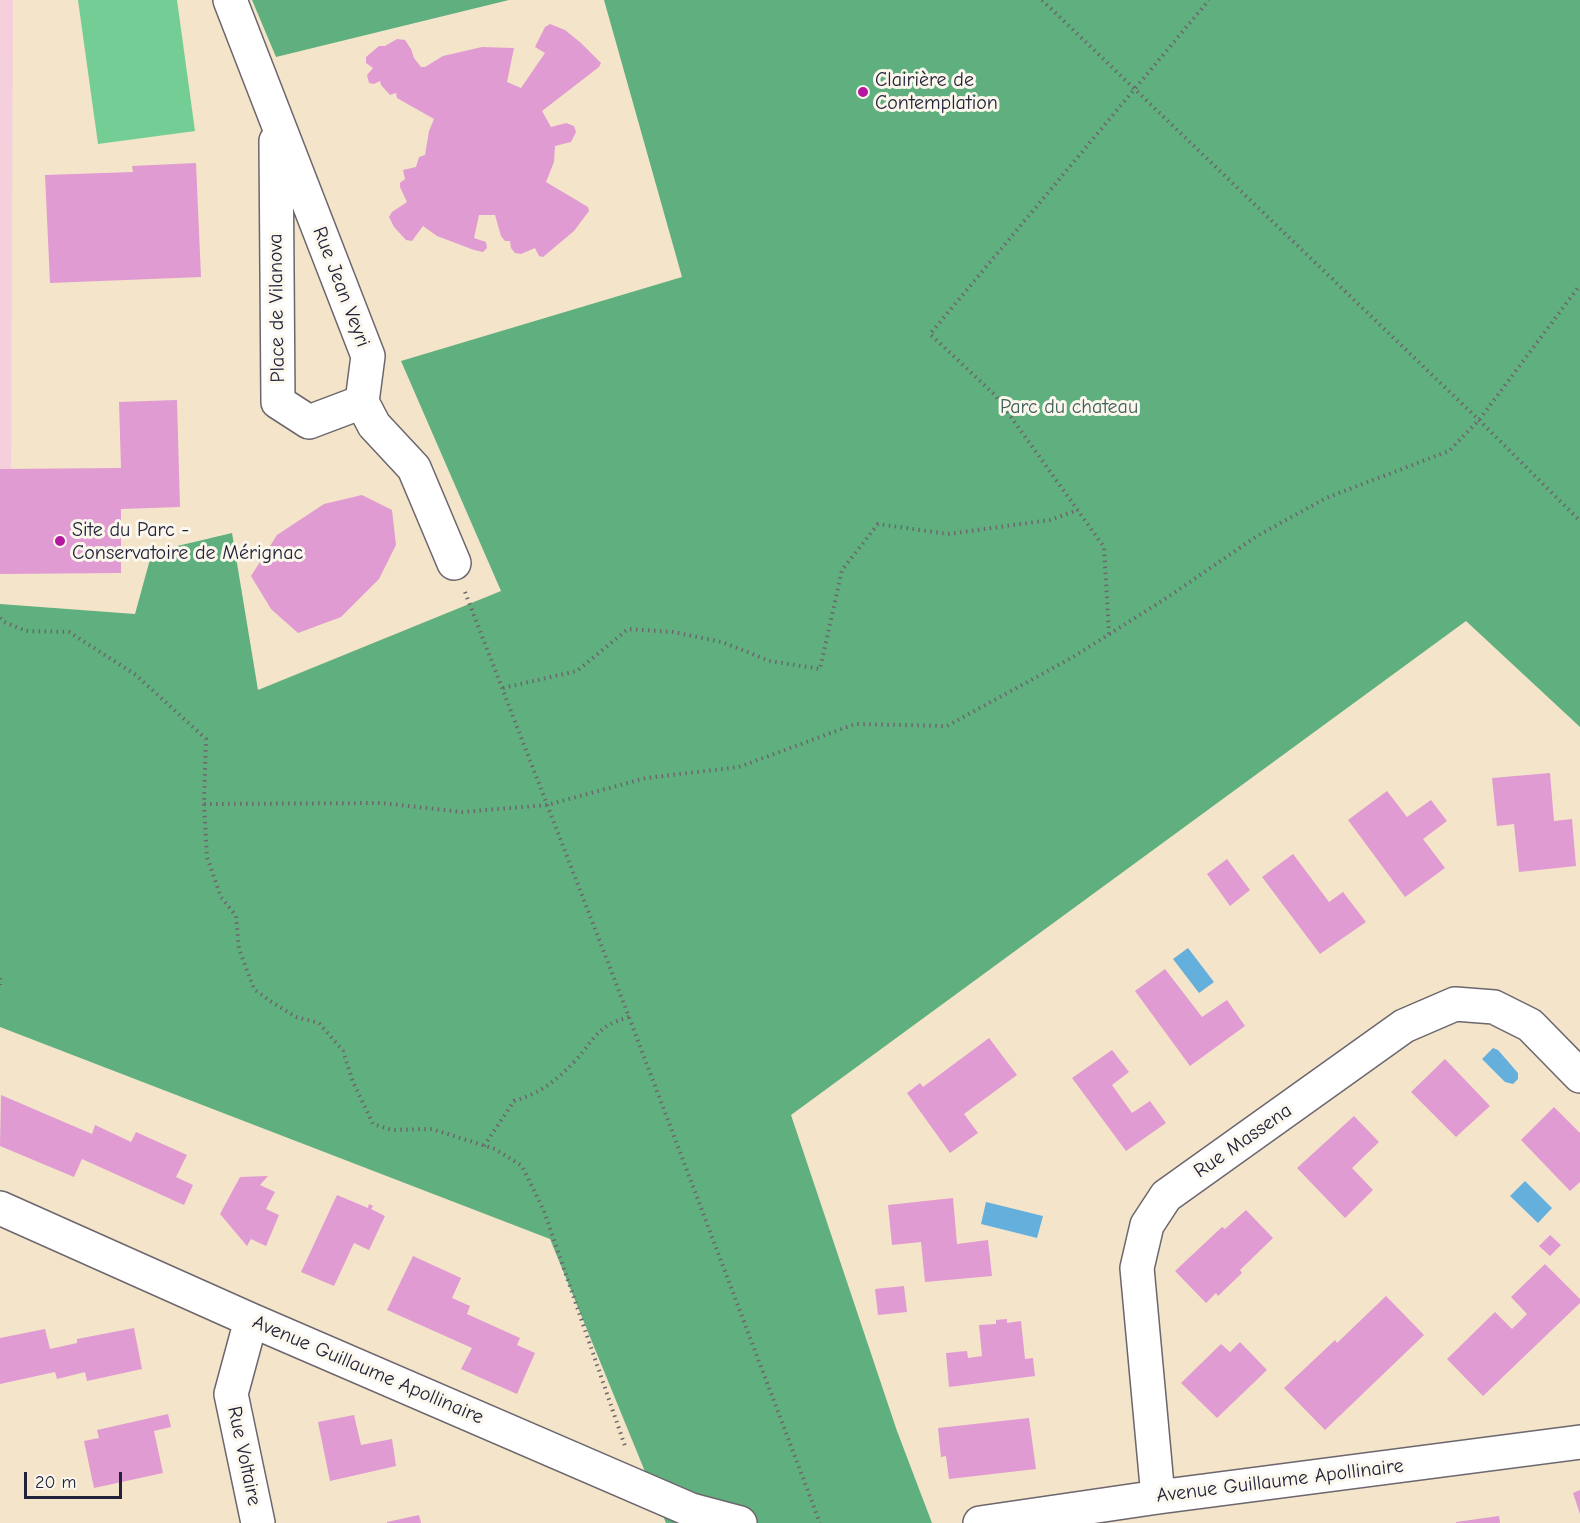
<!DOCTYPE html>
<html>
<head>
<meta charset="utf-8">
<style>
  body { margin:0 }
  #map { position:relative; width:1580px; height:1523px; overflow:hidden; background:#f4e4ca; font-family:"Comic Neue",sans-serif }
  canvas { display:block }
  .scale { position:absolute; left:24px; top:1472px; width:98px; height:27px; box-sizing:border-box; border:3px solid #22223b; border-top:0; padding-left:8px; font-size:18px; line-height:21px; white-space:nowrap; color:#22223b; -webkit-text-stroke:4px #fbf7ec; paint-order:stroke }
</style>
</head>
<body>
<div id="map">
<canvas width="1580" height="1523"></canvas>
<div class="scale">20 m</div>
</div>
<script>
const ctx = document.querySelector('canvas').getContext('2d');
ctx.lineJoin = 'round';
function fill(path, color) { ctx.fillStyle = color; ctx.fill(path, 'evenodd'); }
function strokePath(path, color, width, dash) { ctx.strokeStyle = color; ctx.lineWidth = width; ctx.lineCap = dash ? 'butt' : 'round'; ctx.setLineDash(dash || []); ctx.stroke(path); }
function label(font, color, halo, rows, align = 'center') {
  ctx.font = font + ' "Comic Neue",sans-serif'; ctx.lineWidth = 6; ctx.setLineDash([]); ctx.textBaseline = 'middle'; ctx.strokeStyle = halo; ctx.fillStyle = color; for (const [text, x, y, turn = 0] of rows) {
    ctx.save(); ctx.translate(x, y); ctx.rotate((+turn || 0) * Math.PI / 180); ctx.textAlign = isNaN(turn) ? turn : align; if (halo) ctx.strokeText(text, 0, 0); ctx.fillText(text, 0, 0); ctx.restore();
  }
}
const built = new Path2D(`
  M0 0H13L11 525H0Z`);
const green = new Path2D(`
  M78 0H177L195 131 98 144Z`);
const forest = new Path2D(`
  M252 0H509L276 57Z
  M604 0H1580V727L1466 621 791 1115 897 1431 932 1523H666L550 1239 0 1027V604L135 614 152 552 232 533 258 690 501 591 401 361 682 277Z`);
const water = new Path2D(`
  M1188 948 1214 982 1199 993 1173 959Z
  M1493 1048 1498 1050 1518 1073V1079L1513 1084 1505 1082 1482 1059Z
  M1525 1181 1552 1208 1538 1223 1510 1196Z
  M986 1202 1043 1216 1037 1238 981 1224Z`);
const building = new Path2D(`
  M550 24 565 30 581 43 601 63 599 67 542 111 551 127 566 123 574 126 576 132 571 142 555 146 554 162 546 182 588 207 589 211 574 231 543 257 539 256 535 248 521 254 515 253 511 248 510 241H505L501 236 495 215H479L474 238 486 242 487 248 483 252 474 250 437 236 423 226 412 241 406 240 394 227 389 217 392 212 407 202 400 187V183L405 179 403 170 416 167 419 157 425 155 429 131 434 119 397 98 396 93 390 95 381 85 380 81 374 84 369 83 367 75 373 68 366 63V57L379 46H385L397 39 405 40 411 49 414 58 421 67H425L443 56 482 47 514 48 507 82 521 88 545 53 535 47 545 27Z
  M196 163 201 277 50 283 45 175 133 172 132 166Z
  M177 400 180 507 121 509V573L0 574V469L121 468 119 402Z
  M362 495 392 510 396 545 379 579 341 617 298 633 271 609 251 576 277 535 324 504Z
  M1550 773 1554 821 1572 819 1576 866 1519 872 1514 824 1497 826 1492 778Z
  M1387 791 1407 817 1431 800 1447 821 1423 839 1445 868 1405 897 1348 820Z
  M1293 854 1329 902 1343 892 1366 922 1320 954 1262 877Z
  M1227 859 1250 890 1230 906 1207 874Z
  M1165 969 1202 1017 1227 1000 1245 1026 1190 1066 1135 991Z
  M989 1038 1017 1075 964 1114 978 1133 950 1153 907 1093 920 1083 923 1087Z
  M1112 1050 1129 1072 1112 1085 1132 1113 1150 1101 1166 1123 1126 1151 1072 1078Z
  M1445 1059 1490 1106 1456 1137 1411 1092Z
  M1 1095 92 1134 95 1125 131 1142 136 1132 187 1155 176 1177 193 1185 184 1205 82 1159 74 1177 0 1146Z
  M1554 1107 1580 1133V1182L1570 1191 1521 1140Z
  M1354 1116 1379 1142 1352 1168 1373 1190 1345 1218 1297 1168Z
  M268 1176 260 1185 275 1192 266 1209 279 1215 266 1246 251 1239 247 1246 220 1214 240 1177Z
  M337 1195 368 1208 369 1204 373 1206 371 1209 385 1216 369 1250 354 1243 334 1286 301 1272Z
  M953 1198 957 1244 988 1240 992 1276 925 1282 921 1242 892 1245 888 1205Z
  M1246 1210 1273 1238 1240 1270 1242 1273 1218 1296 1216 1293 1206 1303 1175 1271 1222 1227 1225 1229Z
  M1550 1235 1561 1245 1550 1256 1539 1246Z
  M413 1256 461 1278 452 1298 470 1306 467 1314 520 1338 517 1345 535 1353 517 1394 461 1369 472 1348 387 1310Z
  M1545 1264 1580 1299V1303L1483 1396 1447 1359 1495 1312 1512 1329 1527 1314 1511 1297Z
  M904 1286 907 1312 878 1315 875 1289Z
  M1386 1296 1424 1335 1325 1430 1284 1388 1335 1340 1337 1343Z
  M1007 1319V1323L1021 1321 1025 1359 1033 1358 1035 1376 949 1387 946 1353 967 1351 968 1358 982 1356 979 1325 996 1324V1320Z
  M134 1328 142 1369 87 1381 85 1372 57 1379 55 1372 0 1384V1338L45 1329 50 1349 77 1343V1339Z
  M1240 1342 1267 1370 1217 1418 1181 1383 1221 1344 1230 1352Z
  M168 1414 171 1427 154 1431 163 1473 94 1488 84 1441 99 1438 97 1430Z
  M354 1415 361 1445 392 1439 396 1466 330 1481 318 1422Z
  M1029 1418 1036 1469 949 1479 946 1456 941 1457 938 1428Z
  M1580 1490V1514L1573 1493Z
  M419 1515 421 1523H387V1522Z
  M1499 1516 1500 1523H1456V1522Z`);
const path = new Path2D(`
  M1042 0 1479 420 1580 521
  M465 592 629 1017 820 1523
  M0 618 4 622 26 631 69 632 136 675 206 739 204 804 382 803 462 812 547 805 646 778 739 767 855 724 947 726 1073 657 1165 599 1257 536 1326 498 1449 451 1479 420 1580 285
  M1109 634 1104 547 996 396 930 334 1209 0
  M503 688 577 671 628 629 673 632 722 642 770 661 820 669 842 570 878 524 948 534 1050 520 1078 510
  M204 804 207 857 221 897 236 916 239 949 254 989 270 1001 296 1017 319 1023 343 1051 353 1082 373 1124 392 1130 432 1129 495 1149 522 1166 544 1211 625 1446
  M0 978V985
  M484 1146 514 1101C541 1093 557 1080 576 1060 596 1037 597 1026 629 1017`);
const minor = new Path2D(`
  M230 0 368 356 362 402 374 425 414 468 454 563
  M276 141 278 402 309 422 362 402
  M0 1208 251 1320 691 1510 740 1523
  M251 1320 231 1394 258 1523
  M1158 1497 1137 1268 1147 1225 1166 1196 1404 1026 1455 1004 1494 1007 1530 1025 1580 1076
  M980 1523 1158 1497 1580 1442`);
const markers = [
  [863,92,6,"#b5179e"],
  [60,541,6,"#b5179e"]
];
const poiNames = [
  ["Clairière de",875,80],
  ["Contemplation",875,103],
  ["Site du Parc -",72,530],
  ["Conservatoire de Mérignac",72,553]
];
const streetNames = [
  ["Rue Jean Veyri",341,287,69],
  ["Place de Vilanova",277,308,-91],
  ["Rue Massena",1243,1141,-35],
  ["Avenue Guillaume Apollinaire",368,1370,23],
  ["Rue Voltaire",244,1456,78],
  ["Avenue Guillaume Apollinaire",1280,1481,-7]
];
const parkNames = [
  ["Parc du chateau",1069,407]
];
fill(built, '#f5cfdb');
fill(green, '#74cd94');
fill(forest, '#5fb07e');
fill(water, '#65afdd');
fill(building, '#e09bd2');
strokePath(minor, '#6c666d', 36);
strokePath(path, '#6c666d', 4, [1.5, 4.5]);
strokePath(minor, '#fff', 33);
for (const [x, y, r, color] of markers) { const dot = new Path2D(); dot.arc(x, y, r, 0, 2 * Math.PI); ctx.fillStyle = color; ctx.fill(dot); strokePath(dot, '#fbf7ec', 2); }
label('20px', '#22223b', '#fbf7ec', poiNames, 'left');
label('20px', '#22223b', '#fbf7ec', streetNames);
label('20px', '#3f5e5a', '#fbf7ec', parkNames);
</script>
</body>
</html>
